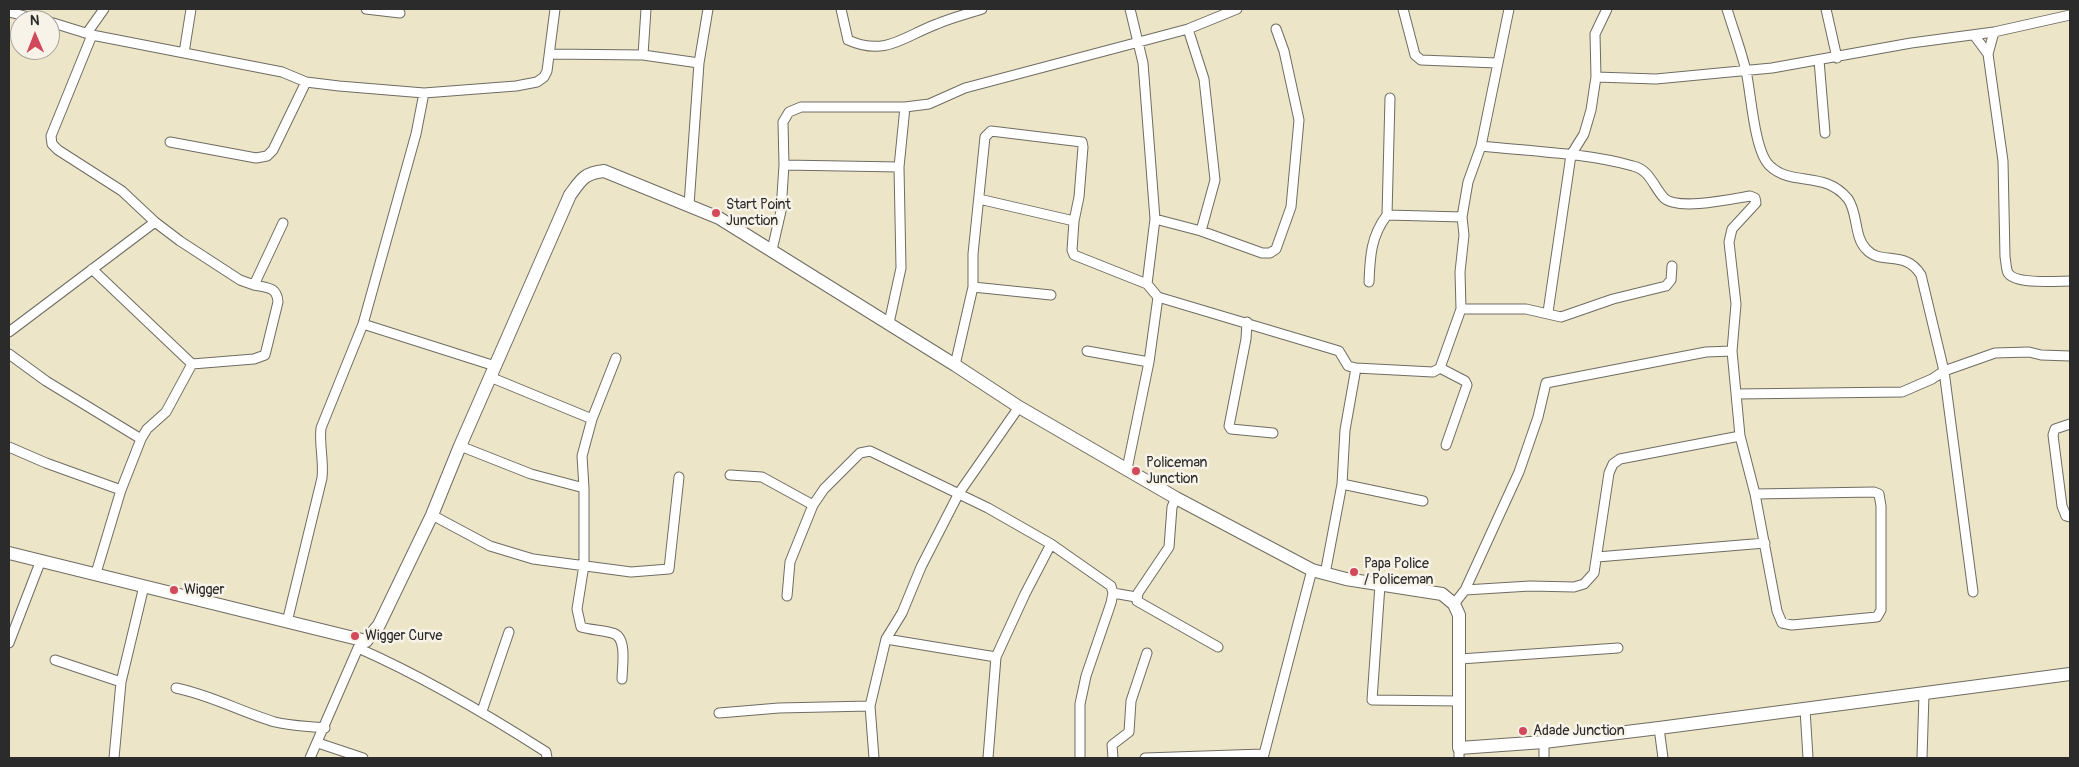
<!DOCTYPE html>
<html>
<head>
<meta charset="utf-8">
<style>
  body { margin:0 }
  #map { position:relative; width:2079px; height:767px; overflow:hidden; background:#ece5c7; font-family:Pangolin,sans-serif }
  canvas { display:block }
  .frame { position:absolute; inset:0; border:10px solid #2b2b2b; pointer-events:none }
  .north { position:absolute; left:10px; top:10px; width:50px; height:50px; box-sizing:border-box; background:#f7f3e8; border:1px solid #a5a39c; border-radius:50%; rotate:359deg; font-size:14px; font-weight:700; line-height:20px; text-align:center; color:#2b2b2b }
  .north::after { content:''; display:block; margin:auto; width:18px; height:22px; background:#d1495b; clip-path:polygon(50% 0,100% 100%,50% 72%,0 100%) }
</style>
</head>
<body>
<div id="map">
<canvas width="2079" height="767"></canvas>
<div class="frame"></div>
<div class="north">N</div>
</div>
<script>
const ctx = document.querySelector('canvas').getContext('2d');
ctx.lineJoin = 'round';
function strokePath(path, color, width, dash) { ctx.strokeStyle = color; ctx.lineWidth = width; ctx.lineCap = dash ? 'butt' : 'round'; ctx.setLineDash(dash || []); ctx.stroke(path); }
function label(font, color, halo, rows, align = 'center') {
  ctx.font = font + ' Pangolin,sans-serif'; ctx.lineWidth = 5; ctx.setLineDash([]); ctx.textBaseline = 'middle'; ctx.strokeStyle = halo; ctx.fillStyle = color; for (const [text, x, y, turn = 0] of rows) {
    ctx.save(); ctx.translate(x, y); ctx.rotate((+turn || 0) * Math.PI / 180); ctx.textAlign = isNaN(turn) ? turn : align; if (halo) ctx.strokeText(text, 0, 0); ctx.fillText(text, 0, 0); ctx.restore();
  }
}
const street = new Path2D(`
  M366 9 400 13
  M841 9 848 40C886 57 904 36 937 24 951 18 967 14 982 9
  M1130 9 1143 63 1155 219 1147 284
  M1403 9 1415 55 1421 60 1497 63
  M1509 9 1481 146C1528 151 1588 153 1633 166 1650 170 1653 186 1664 198 1678 211 1732 199 1750 196L1755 198 1756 203 1732 229 1729 242 1736 304 1732 351 1740 436 1755 494 1777 611 1782 623 1792 625 1877 617 1881 610V506L1879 494 1874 492 1755 494
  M1727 9C1733 29 1741 50 1746 71 1751 92 1754 152 1770 166 1792 187 1825 170 1848 199 1858 213 1854 237 1866 249 1881 266 1905 249 1921 275L1944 371 1973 592
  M1826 9 1837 58
  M9 12 41 20
  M50 22 92 35 282 72 306 82 339 86 424 93 516 86 537 82 544 77 547 71 555 9
  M1188 29 1204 79 1215 180 1201 231
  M1994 32 1988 54 2003 161 2005 257C2006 261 2006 269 2008 273 2016 285 2057 281 2070 281
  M87 33 104 9
  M92 35 51 136 52 144 58 150 122 191 155 222 180 241 240 280 254 285 283 223
  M1974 35 1988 54
  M184 53 191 9
  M550 54 643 55 699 63
  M643 55 646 9
  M1819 60 1825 133
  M1596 77 1656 79 1772 68 1911 43 1994 32 2070 15
  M170 142 256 158 267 156 273 150 306 82
  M784 165 899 167
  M979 199 1074 221 1072 250 1074 255 1147 284 1158 297 1339 351 1348 366 1356 368 1433 372 1440 368 1461 309 1460 272 1464 235 1462 217 1468 182 1481 146
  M689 205 699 63 708 9
  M1387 215 1390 98
  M1155 219 1201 231 1262 253H1270L1276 249 1291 207 1299 120 1284 51 1276 29
  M772 250 781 211 784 165 783 122 789 112 801 107H905L929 104 965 88 1188 29 1237 9
  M92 269 192 364 254 359 265 355 278 302C277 287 268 288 254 285
  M1369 282C1370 256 1371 236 1387 215L1462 217
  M973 287 1051 295
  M1461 309H1526L1561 317 1613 299 1666 286 1671 280 1672 266
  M1548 312 1571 155 1584 134 1591 110 1596 77 1595 34 1607 9
  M1247 322 1246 339 1229 426 1231 429 1273 433
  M889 323 901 268 899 167 905 107
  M363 324 495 366
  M9 332 155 222
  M1087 351 1149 362
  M9 354 46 381 141 439
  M616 358 592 419 582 456 584 488V565L577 609 581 627C591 630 602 630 612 633 628 636 622 667 622 679
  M955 365 973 287V254L985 137 991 131 1082 142 1083 147 1079 197 1074 221
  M1440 368 1465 381 1467 385 1446 445
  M490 377 592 419
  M1736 394 1902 392 1932 379 1944 371 1995 353 2029 352 2041 355 2070 356
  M2070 424 2055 429 2053 435 2062 506 2066 516 2070 517
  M460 446 531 474 584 488
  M9 447 46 463 121 490
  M1127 469 1149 362 1158 297
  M730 475 762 477 813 505
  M1342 484 1345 430 1356 368
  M1176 498 1172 507 1169 547 1138 593 1137 601 1218 647
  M432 515 490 546 533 559 631 572 669 569 679 477
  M1597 557 1765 543
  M96 573 121 490 141 439 147 429 166 412 192 364
  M1325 574 1342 484 1423 501
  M1380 585 1372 700 1459 701
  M1465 590 1519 472 1538 417 1546 383 1706 352 1732 351
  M1113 593 1136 597
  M787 596 790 562 813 505 824 489 860 453 870 451 988 508 1051 544 1111 586 1113 593 1111 603 1086 676 1080 704V758
  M1454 604 1465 590 1530 586 1574 587 1584 584 1594 573 1609 473 1613 464 1620 459 1740 436
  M287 622 322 478C324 460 319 445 321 428L363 324 416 134 424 93
  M886 639 996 657
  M9 643 41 560
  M358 648C424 677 485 713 546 752L547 758
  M1460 659 1618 648
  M55 660 121 682
  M176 688C211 695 241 712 275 722 290 726 308 726 325 728
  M1805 709 1808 758
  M482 711 509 632
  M719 713 779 708 870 706
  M1659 728 1663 758
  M1544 742V758
  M318 743 363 758
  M114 758 121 682 144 586
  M310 758 358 648 361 645
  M874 758 870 706 886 639 902 613 921 567 959 493 1019 407
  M988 758 996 657 1025 594 1051 544
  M1113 758 1112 745 1129 732 1131 701 1147 653
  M1145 758 1263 754
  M1263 758 1312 570
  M1459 758V748
  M1922 758 1924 694`);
const secondary = new Path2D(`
  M9 553 366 641 379 625 432 515 460 446 570 195C581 180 584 173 604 171L719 218 955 365 1019 407 1176 498 1312 570 1346 579 1442 594 1454 604 1459 615V748L1544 742 1659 728 2070 674`);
const markers = [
  [716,213,5,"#d1495b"],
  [1136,471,5,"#d1495b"],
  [1354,572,5,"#d1495b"],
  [174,590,5,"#d1495b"],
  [355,636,5,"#d1495b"],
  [1523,731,5,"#d1495b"]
];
const poiNames = [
  ["Start Point",726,205],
  ["Junction",726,221],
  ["Policeman",1146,463],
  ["Junction",1146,479],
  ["Papa Police",1364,564],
  ["/ Policeman",1364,580],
  ["Wigger",184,590],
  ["Wigger Curve",365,636],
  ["Adade Junction",1533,731]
];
strokePath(street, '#6f6c62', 11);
strokePath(secondary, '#6f6c62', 14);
strokePath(street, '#fff', 9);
strokePath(secondary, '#fff', 12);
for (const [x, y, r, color] of markers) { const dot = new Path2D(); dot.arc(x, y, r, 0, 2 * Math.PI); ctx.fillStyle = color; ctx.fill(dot); strokePath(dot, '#f7f3e8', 2); }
label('14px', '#2b2b2b', '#f7f3e8', poiNames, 'left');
</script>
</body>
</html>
